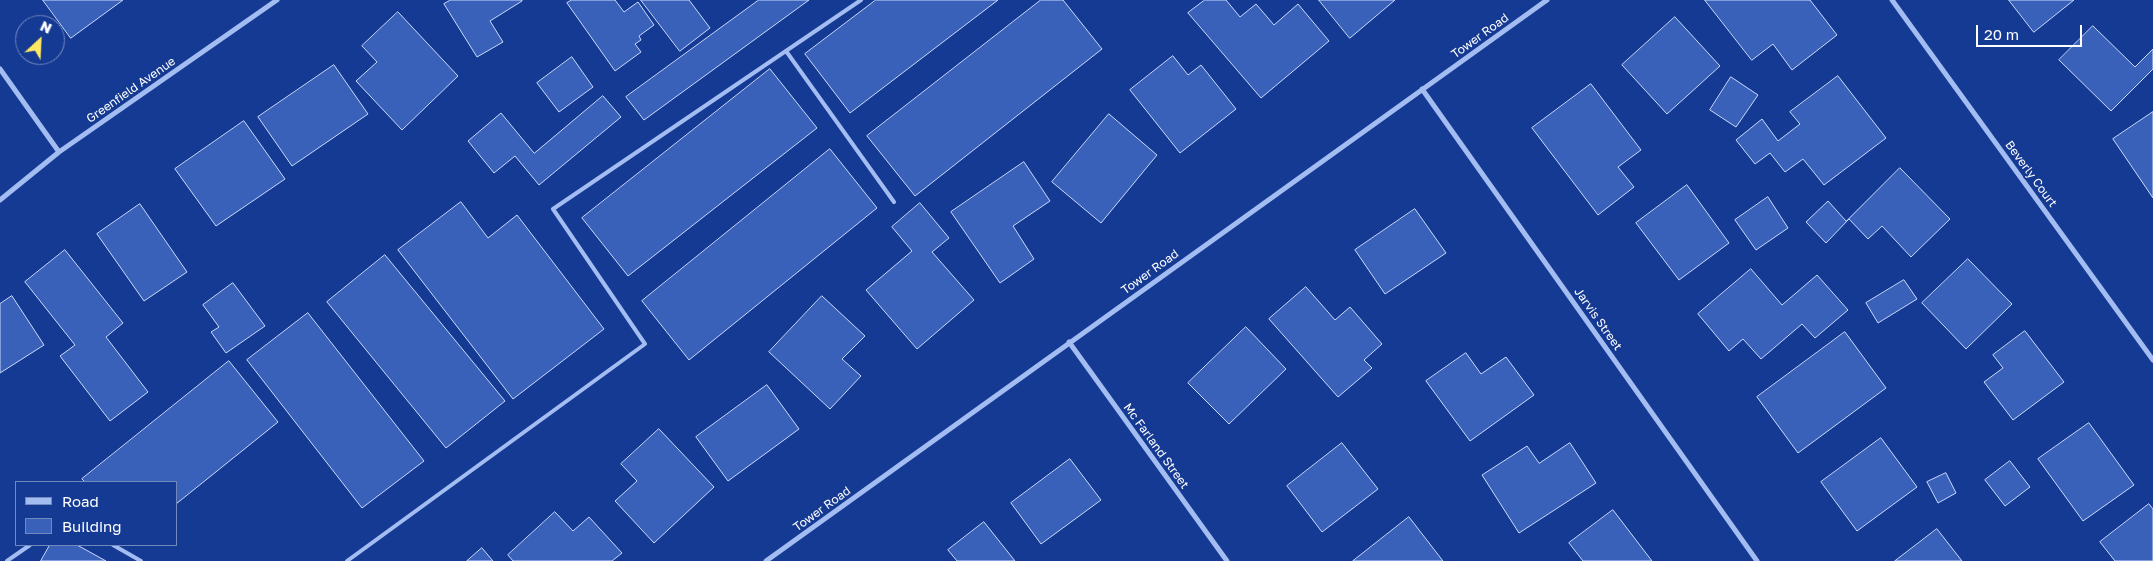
<!DOCTYPE html>
<html>
<head>
<meta charset="utf-8">
<style>
  body { margin:0 }
  #map { position:relative; width:2153px; height:561px; overflow:hidden; background:#153a93; font-family:"Golos Text",sans-serif }
  canvas { display:block }
  .legend { position:absolute; left:15px; top:481px; width:162px; height:65px; box-sizing:border-box; background:#153a93; border:1px solid #7389be; margin:0; padding:6px 9px; list-style:none; font-size:15px; color:#fff }
  .legend li { display:flex; align-items:center; gap:10px; height:25px }
  .legend b { width:25px; border:1px solid #7389be }
  .north { position:absolute; left:15px; top:15px; width:50px; height:50px; box-sizing:border-box; background:#153a93; border:1px solid #7389be; border-radius:50%; rotate:25deg; font-size:14px; font-weight:700; line-height:20px; text-align:center; color:#fff }
  .north::after { content:''; display:block; margin:auto; width:18px; height:22px; background:#ffe863; clip-path:polygon(50% 0,100% 100%,50% 72%,0 100%) }
  .scale { position:absolute; left:1976px; top:25px; width:106px; height:22px; box-sizing:border-box; border:2px solid #fff; border-top:0; padding-left:6px; font-size:15px; line-height:18px; white-space:nowrap; color:#fff; -webkit-text-stroke:4px #153a93; paint-order:stroke }
</style>
</head>
<body>
<div id="map">
<canvas width="2153" height="561"></canvas>
<ul class="legend">
<li><b style="height:6px;background:#a3bcf1"></b>Road</li>
<li><b style="height:14px;background:#3961ba"></b>Building</li>
</ul>
<div class="north">N</div>
<div class="scale">20 m</div>
</div>
<script>
const ctx = document.querySelector('canvas').getContext('2d');
ctx.lineJoin = 'round';
function fill(path, color) { ctx.fillStyle = color; ctx.fill(path, 'evenodd'); }
function strokePath(path, color, width, dash) { ctx.strokeStyle = color; ctx.lineWidth = width; ctx.lineCap = dash ? 'butt' : 'round'; ctx.setLineDash(dash || []); ctx.stroke(path); }
function label(font, color, halo, rows, align = 'center') {
  ctx.font = font + ' "Golos Text",sans-serif'; ctx.lineWidth = 4; ctx.setLineDash([]); ctx.textBaseline = 'middle'; ctx.strokeStyle = halo; ctx.fillStyle = color; for (const [text, x, y, turn = 0] of rows) {
    ctx.save(); ctx.translate(x, y); ctx.rotate((+turn || 0) * Math.PI / 180); ctx.textAlign = isNaN(turn) ? turn : align; if (halo) ctx.strokeText(text, 0, 0); ctx.fillText(text, 0, 0); ctx.restore();
  }
}
const building = new Path2D(`
  M43 0H123L71 38Z
  M451 0H522V1L490 21 503 42 477 57 444 4Z
  M572 0H615L624 12 638 2 654 25 639 36 641 40 635 44 641 52 615 71 567 3Z
  M641 0H689L710 28 680 51Z
  M759 0H809L644 120 626 97Z
  M876 0H998L850 113 805 54Z
  M1041 0H1063L1102 49 915 196 867 136Z
  M1205 0H1226L1240 17 1256 4 1274 25 1298 4 1329 41 1261 98 1188 13Z
  M1319 0H1395L1350 38Z
  M1705 0H1810L1837 35 1792 70 1773 44 1752 60Z
  M2009 0H2074L2034 32Z
  M398 12 458 76 402 130 356 81 377 62 362 46Z
  M1675 17 1720 66 1667 114 1622 65Z
  M2093 26 2135 67 2153 49V69L2111 111 2059 60Z
  M1173 56 1188 75 1201 65 1236 109 1180 153 1130 90Z
  M572 57 593 87 559 112 537 83Z
  M334 65 368 114 292 166 258 117Z
  M770 69 817 128 628 276 582 218Z
  M1838 76 1886 138 1824 185 1803 159 1785 172 1770 153 1755 164 1736 140 1762 119 1778 141 1800 124 1790 112Z
  M1731 77 1758 95 1736 127 1710 110Z
  M1591 84 1641 150 1618 167 1634 187 1598 215 1532 128Z
  M603 96 621 117 539 185 515 156 494 173 468 141 501 113 534 153Z
  M2153 112V198L2113 139Z
  M1109 114 1157 155 1101 223 1052 182Z
  M244 121 285 179 216 226 175 169Z
  M830 149 877 208 689 360 642 301Z
  M1024 162 1050 201 1013 226 1034 259 1000 283 951 212Z
  M1900 168 1950 219 1911 257 1882 226 1868 239 1849 219 1826 243 1806 222 1828 201 1846 221Z
  M1687 185 1729 243 1679 280 1636 223Z
  M1768 197 1788 228 1756 250 1735 220Z
  M461 202 488 238 517 215 604 329 513 399 398 250Z
  M920 203 949 238 932 252 974 300 917 349 866 290 912 251 892 227Z
  M140 204 187 272 144 301 97 234Z
  M1415 209 1446 253 1385 294 1355 250Z
  M65 250 123 323 106 337 148 392 110 421 60 356 75 345 25 282Z
  M385 255 505 401 446 448 327 302Z
  M1968 259 2012 304 1966 349 1922 303Z
  M1751 269 1782 305 1817 275 1848 310 1815 338 1802 324 1761 359 1743 339 1729 351 1698 314Z
  M1904 280 1917 299 1878 323 1866 303Z
  M233 283 265 326 226 353 211 332 219 327 203 305Z
  M1306 287 1335 320 1350 307 1382 344 1364 360 1372 368 1338 397 1269 319Z
  M12 296 44 345 0 373V304Z
  M822 296 865 336 842 359 861 376 830 409 769 352Z
  M308 313 424 461 362 508 247 360Z
  M1246 327 1286 369 1229 424 1188 383Z
  M2025 331 2064 382 2013 420 1984 382 2003 368 1993 355Z
  M1845 332 1886 388 1798 453 1757 397Z
  M1466 353 1481 374 1506 357 1534 395 1470 441 1426 381Z
  M229 361 278 422 176 504V482H85L82 479Z
  M767 385 799 429 728 481 696 437Z
  M2089 423 2134 485 2083 521 2038 459Z
  M659 429 714 487 654 543 615 501 637 481 621 464Z
  M1881 438 1917 487 1857 531 1821 482Z
  M1342 443 1378 489 1322 532 1287 486Z
  M1570 443 1596 483 1519 533 1482 475 1527 446 1539 463Z
  M1070 459 1101 500 1041 544 1011 503Z
  M2010 461 2030 487 2005 506 1985 480Z
  M1946 473 1956 493 1938 503 1927 482Z
  M2149 504 2153 509V561H2115L2100 542Z
  M1613 510 1652 561H1583L1569 543Z
  M555 512 573 531 589 517 622 553 612 561H513L508 555Z
  M1409 517 1443 561H1353Z
  M984 522 1015 561H957L948 550Z
  M1937 529 1962 561H1895Z
  M50 545H77L106 561H41Z
  M482 548 493 561H467Z`);
const service = new Path2D(`
  M786 51 894 202
  M113 545 141 561
  M7 561 30 545
  M347 561 645 344 553 209 861 0`);
const minor = new Path2D(`
  M1892 0 2153 360
  M0 69 59 152
  M1422 89 1757 561
  M0 200 59 152 277 0
  M1069 342 1227 561
  M766 561 1547 0`);
const streetNames = [
  ["Tower Road",1480,36,-36],
  ["Greenfield Avenue",131,90,-35],
  ["Beverly Court",2031,174,54],
  ["Tower Road",1150,272,-36],
  ["Jarvis Street",1598,319,55],
  ["Mc Farland Street",1156,446,54],
  ["Tower Road",822,509,-36]
];
fill(building, '#3961ba');
strokePath(building, '#cadafc', 1);
strokePath(service, '#a3bcf1', 4);
strokePath(minor, '#a3bcf1', 5);
label('12px', '#fff', '#153a93', streetNames);
</script>
</body>
</html>
